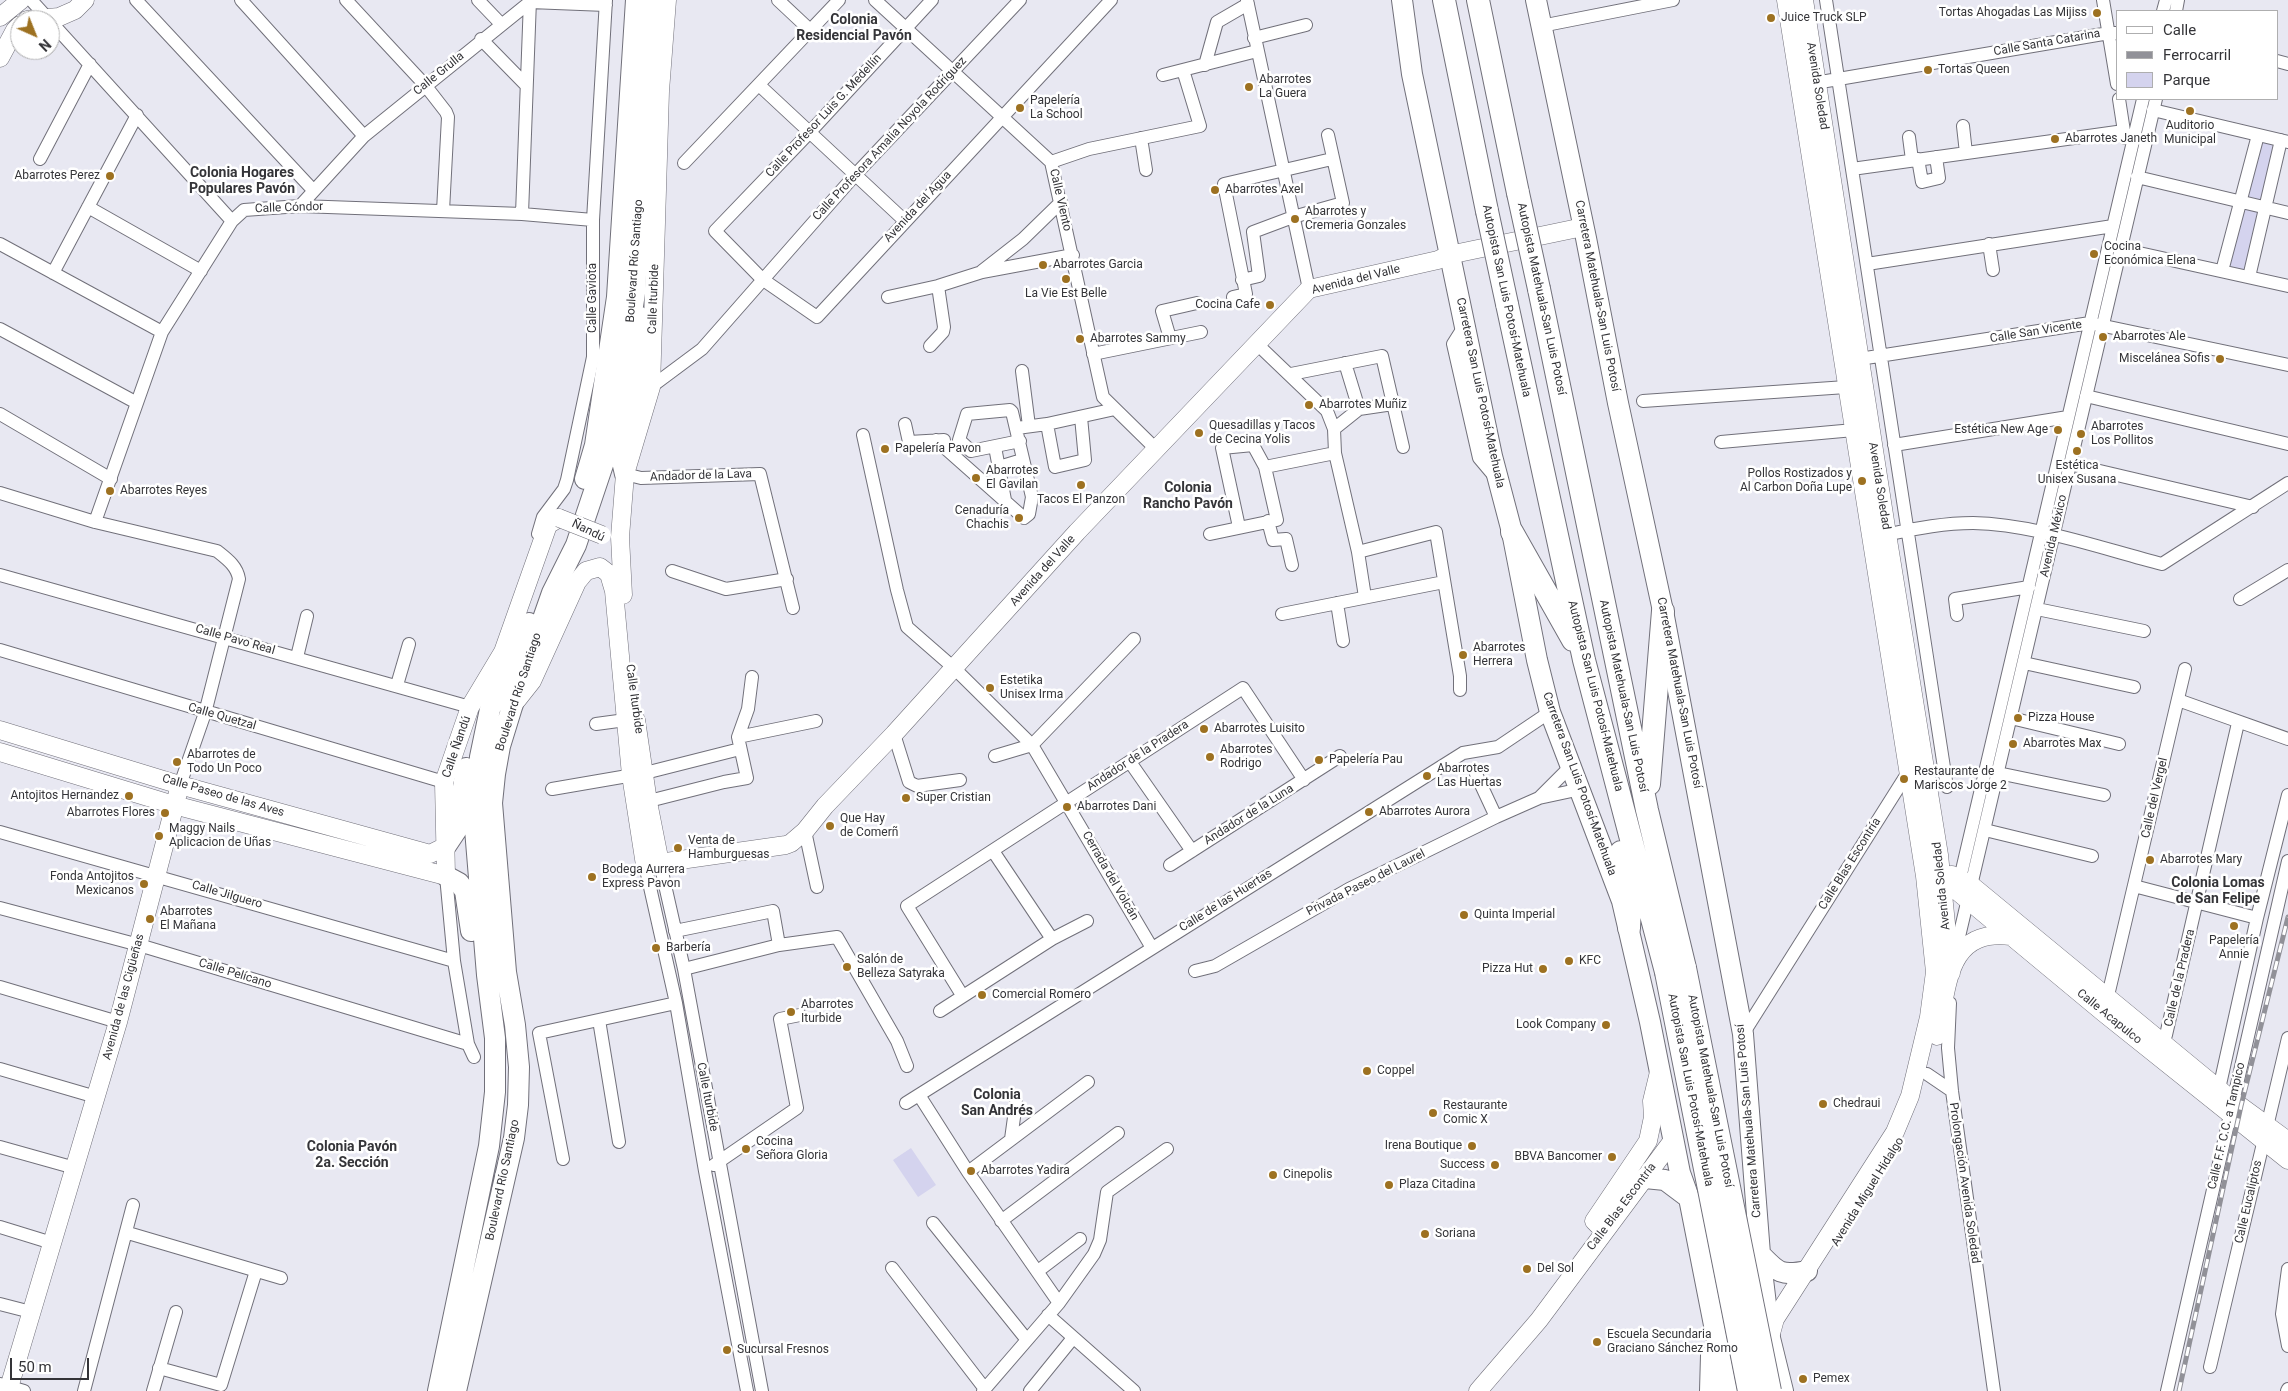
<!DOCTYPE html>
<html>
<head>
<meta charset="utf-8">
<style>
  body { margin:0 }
  #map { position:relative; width:2288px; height:1391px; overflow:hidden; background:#e8e8f2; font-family:Roboto,sans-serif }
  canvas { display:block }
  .legend { position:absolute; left:2116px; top:10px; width:162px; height:90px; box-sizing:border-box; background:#fff; border:1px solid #aeaeaf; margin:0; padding:6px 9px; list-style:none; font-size:15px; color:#343438 }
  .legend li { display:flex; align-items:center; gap:10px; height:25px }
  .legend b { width:25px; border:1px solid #aeaeaf }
  .north { position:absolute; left:10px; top:10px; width:50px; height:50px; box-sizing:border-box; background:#fff; border:1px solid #aeaeaf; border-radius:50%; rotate:136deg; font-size:14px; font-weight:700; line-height:20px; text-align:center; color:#343438 }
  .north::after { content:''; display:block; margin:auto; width:18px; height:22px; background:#9d7121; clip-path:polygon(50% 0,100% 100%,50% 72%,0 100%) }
  .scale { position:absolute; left:10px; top:1358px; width:79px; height:22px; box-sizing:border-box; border:2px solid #343438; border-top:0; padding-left:6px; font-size:15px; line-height:18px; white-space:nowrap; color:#343438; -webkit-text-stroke:4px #fff; paint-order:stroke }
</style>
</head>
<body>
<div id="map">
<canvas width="2288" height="1391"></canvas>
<ul class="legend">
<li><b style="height:6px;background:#fff"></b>Calle</li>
<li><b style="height:6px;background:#919198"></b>Ferrocarril</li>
<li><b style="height:14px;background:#d4d3ee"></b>Parque</li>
</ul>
<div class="north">N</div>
<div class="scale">50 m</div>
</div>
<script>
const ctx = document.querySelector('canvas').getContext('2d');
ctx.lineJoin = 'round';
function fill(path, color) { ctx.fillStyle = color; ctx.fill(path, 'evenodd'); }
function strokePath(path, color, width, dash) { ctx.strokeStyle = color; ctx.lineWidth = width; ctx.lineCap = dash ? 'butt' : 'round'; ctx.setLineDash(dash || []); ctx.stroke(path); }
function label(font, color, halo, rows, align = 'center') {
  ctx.font = font + ' Roboto,sans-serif'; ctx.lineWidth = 5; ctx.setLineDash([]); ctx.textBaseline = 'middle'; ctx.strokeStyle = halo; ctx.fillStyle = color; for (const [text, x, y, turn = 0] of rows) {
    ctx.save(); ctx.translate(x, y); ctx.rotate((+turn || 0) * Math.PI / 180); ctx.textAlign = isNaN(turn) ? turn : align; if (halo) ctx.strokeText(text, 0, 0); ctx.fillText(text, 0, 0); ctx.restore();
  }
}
const green = new Path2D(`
  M2257 140 2279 145 2247 274 2225 269Z
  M911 1148 936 1185 918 1197 893 1160Z`);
const street = new Path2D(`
  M31 0 232 221
  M136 0 313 190
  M241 0 364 136
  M346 0 425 85 446 112 448 117 443 211
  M478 0 501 24
  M778 0 810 30
  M875 0 1051 162 1103 397 1157 450
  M932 0 810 132 715 231 762 279 817 317 1111 0
  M1247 0 1309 289
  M1826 0 1947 787
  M2103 0 2117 84
  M2163 11 2166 0
  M2176 11 2178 0
  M1541 26 1673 0
  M1254 38 1306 25
  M481 39 526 85
  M2277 61 2288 64
  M1205 65 1217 22 1248 4
  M1163 75 1257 51
  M1809 84 2109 33H2117
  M759 85 905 221
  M2119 99 2125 138
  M2153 110 2288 142
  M1963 126 1966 153
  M1909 137 1912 160
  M1141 138 1146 170
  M40 159 90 64
  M1918 159 1922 182 1939 178 1936 157
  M1051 162 1089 149 1200 126 1183 70
  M684 163 839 0
  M1852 169 2124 131
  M2137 177 2288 213
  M300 206 364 136 530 2 606 5
  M88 207 201 271
  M522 214 530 0
  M0 244 162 332
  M1989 244 1993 270
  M2121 249 2288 286
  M1867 264 2113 226
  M982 271 1023 239 1061 202
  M2222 271 2258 135
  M53 273 137 115
  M2249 277 2281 140
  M1242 280 1259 276 1253 232 1293 217 1343 203 1328 135
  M888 297 938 286 982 272 1073 255
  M1233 297 1246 294 1224 184 1332 159
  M1465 325 1453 344 1479 458 1495 477
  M0 329 137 403
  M1170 338 1162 311 1197 303
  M1257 344 1327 411 1334 429 1335 453 1358 552 1365 597
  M930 346 943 332 944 327 938 286
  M1093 354 1201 332
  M1853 360 2090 323 2288 365
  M1345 363 1359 409
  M1022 371 1029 426
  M1291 374 1382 356 1403 447
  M651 387 702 349 855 175 1020 0
  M2086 396 2288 444
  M1643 401 1846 387
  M0 414 111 479
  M905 424 909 442 944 440
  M1047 424 1055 467 1085 460 1081 417
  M1017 428 1047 424 1115 409
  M1334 429 1359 409 1393 404
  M863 435 897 590 907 627 954 668 1032 745 1152 948
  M936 440 1024 518 1029 514 1032 497 1012 412 1010 410 967 414 959 440
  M959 440 971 451 1020 441
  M1721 442 1854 430
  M1894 445 2068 417
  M995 447 1005 500
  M2070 464 2253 507
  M999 467 1022 460
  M625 474 641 478 760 474 793 608
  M0 493 95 522 217 551C227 559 237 566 239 579L205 713 180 785
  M1268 521 1273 540 1286 539 1292 565
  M95 522 162 332 232 221 244 210 300 206 522 214 593 220
  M1239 527 1222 448 1253 445 1265 467 1335 453
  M538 534 543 517 564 489 567 480 593 357V220L606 0
  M1210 534 1277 520 1265 467
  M1879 536C1910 530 1940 523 1973 523 2034 524 2103 549 2162 564L2288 483
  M1358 552 1436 532 1460 676V690
  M672 571 726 589 787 579
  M0 575 470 707
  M2240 599 2288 570
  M1337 603 1343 641
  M2037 609 2144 631
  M1282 614 1444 582
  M1957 615 1955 599 2029 587
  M0 650 444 782
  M297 657 307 616
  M2024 663 2134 687
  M397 685 409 644
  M2178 700 2288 739
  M2011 718 2119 744
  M596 724 633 719
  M894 734 909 782 917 786 960 780
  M738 737 816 721
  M995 756 1032 745 1134 639
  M1130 762 1192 851
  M1998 773 2104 795
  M1476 774 1496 817
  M552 789 645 773 740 749
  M1539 798 1571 766
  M641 803 724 782 747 778 738 737 748 709 752 677
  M1985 830 2092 856
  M805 831 817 887
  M0 832 454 961
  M993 851 1052 939
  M660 863 684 969 762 1391
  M645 865 676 1003 705 1171 747 1391
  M1170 865 1340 756
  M446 876 454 961 468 1044 474 1057
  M2134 886 2257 918
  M1958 887 2143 99
  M0 908 139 945 468 1044
  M675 931 773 911 779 945
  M1954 958 2156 99
  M684 969 779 945 837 937 897 1041 907 1066
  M1195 971 1215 966 1349 889 1496 817 1539 798 1581 789
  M0 987 118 1022
  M962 995 907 906 1243 688 1304 780
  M1950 1003 1948 1048 1952 1091 1994 1391
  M2106 1004 2185 669
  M940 1011 1052 939 1087 921
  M599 1020 619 1142
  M1743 1034 1907 774
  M2160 1050 2166 1035 2238 723
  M0 1069 96 1097
  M1927 1074 1952 1091
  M2219 1089 2257 918 2288 795
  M919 1095 968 1172 1059 1303
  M906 1103 1463 753 1498 747 1550 712
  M1011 1139 1016 1103
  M0 1147 75 1168
  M563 1159 539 1033 676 1003
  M714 1165 797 1108 780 1019 800 1015
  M968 1172 1088 1082
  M1001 1221 1118 1133
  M933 1223 1027 1340
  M0 1227 52 1243
  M128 1233 281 1278
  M892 1268 985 1389
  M2288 1269 2282 1314 2288 1346
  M1038 1271 1080 1239
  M0 1304 31 1312
  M1048 1315 1134 1391
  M2210 1367 2288 1038
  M159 1368 221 1385 256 1271
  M0 1384 24 1391
  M84 1391 133 1205
  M153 1391 176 1312
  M983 1391 1059 1303 1094 1254 1100 1240 1107 1192 1167 1149
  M1030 1391 1073 1338
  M2167 1391 2288 861
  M2287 1391 2288 1389`);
const secondary = new Path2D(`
  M1804 0 1887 534 1939 855 1951 973
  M0 17 21 0
  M27 20 59 17 75 10 85 0
  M0 58 15 30 20 25
  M623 595 620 537 625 474 651 387 660 91 667 0
  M517 700 532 681 577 582 586 571 600 567 609 574 614 591 631 775 645 865 786 845 791 843 805 831 825 806 894 734 1077 532 1309 289 1438 260 1449 255 1583 227
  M636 720 648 802 660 863
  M0 730 180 785 430 854 446 846
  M0 752 174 805 446 876 444 782 470 707 503 652 548 525 559 518
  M1931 876 1952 875 1971 885 2232 1100 2288 1141
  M1932 887H1942L1957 891 2104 1013 2288 1160
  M1937 1036C1948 988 1945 928 2011 936
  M1604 1231 1594 1221 1648 1141 1653 1117 1652 1101 1659 1072
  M1770 1337 1775 1319 1895 1132 1910 1096 1929 1017 1935 972 1925 876 1786 0
  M8 1391 118 1022 180 785
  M1478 1391 1539 1320 1673 1140`);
const primary = new Path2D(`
  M1402 0 1412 74 1492 456 1512 532 1537 660 1550 712 1622 901 1650 1022 1680 1173 1689 1198 1727 1391
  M1536 0 1586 238 1618 403 1663 611 1743 1034 1760 1254 1770 1338 1783 1391
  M625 474 621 457 636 389 643 348 640 317
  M585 479 595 445 617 297 636 0
  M446 846 456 831 466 768
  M446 876 459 883 465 891 471 931
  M1645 1178 1665 1180 1689 1198
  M1760 1254C1778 1273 1781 1276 1807 1271
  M438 1391 489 1146 495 1092V1038L487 975 474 817 480 757 490 709 529 623
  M456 1391 514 1138 518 1105 519 1067 515 1025 506 972 492 803 495 774 500 746 512 707 552 593 576 545 613 435 635 293 651 0
  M1710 1391 1711 1355`);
const highway = new Path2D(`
  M1444 0 1487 211
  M1478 0 1518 193
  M1539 289 1647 810 1685 968
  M1507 304 1584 660 1666 972
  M1512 532 1573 640
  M1649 784 1663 611
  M1621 852 1630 905 1629 928`);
const rail = new Path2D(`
  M2179 1391 2241 1106 2288 917`);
const secondaryBridge = new Path2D(`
  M559 518 602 535`);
const highwayBridge = new Path2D(`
  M1518 193 1539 289
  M1487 211 1507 304
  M1685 968 1770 1391
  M1666 972 1749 1391`);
const markers = [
  [2097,13,5,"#9d7121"],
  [1771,18,5,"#9d7121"],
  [1928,70,5,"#9d7121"],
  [1249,87,5,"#9d7121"],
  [1020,108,5,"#9d7121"],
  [2190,111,5,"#9d7121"],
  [2055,139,5,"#9d7121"],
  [110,176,5,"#9d7121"],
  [1215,190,5,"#9d7121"],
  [1295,219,5,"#9d7121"],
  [2094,254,5,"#9d7121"],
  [1043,265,5,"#9d7121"],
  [1066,279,5,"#9d7121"],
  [1270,305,5,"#9d7121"],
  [2103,337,5,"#9d7121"],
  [1080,339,5,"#9d7121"],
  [2220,359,5,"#9d7121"],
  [1309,405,5,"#9d7121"],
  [2058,430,5,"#9d7121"],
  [1199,433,5,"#9d7121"],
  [2081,434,5,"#9d7121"],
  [885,449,5,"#9d7121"],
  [2077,451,5,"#9d7121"],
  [976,478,5,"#9d7121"],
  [1862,481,5,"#9d7121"],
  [1081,485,5,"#9d7121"],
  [110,491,5,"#9d7121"],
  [1019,518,5,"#9d7121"],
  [1463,655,5,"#9d7121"],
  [990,688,5,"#9d7121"],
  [2018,718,5,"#9d7121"],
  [1204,729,5,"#9d7121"],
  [2013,744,5,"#9d7121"],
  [1210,757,5,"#9d7121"],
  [1319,760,5,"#9d7121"],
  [177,762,5,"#9d7121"],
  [1427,776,5,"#9d7121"],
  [1904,779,5,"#9d7121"],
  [129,796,5,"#9d7121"],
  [906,798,5,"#9d7121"],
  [1067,807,5,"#9d7121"],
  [1369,812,5,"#9d7121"],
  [165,813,5,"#9d7121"],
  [830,826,5,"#9d7121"],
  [159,836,5,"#9d7121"],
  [678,848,5,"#9d7121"],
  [2150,860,5,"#9d7121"],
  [592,877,5,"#9d7121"],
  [144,884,5,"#9d7121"],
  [1464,915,5,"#9d7121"],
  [150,919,5,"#9d7121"],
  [2234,926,5,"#9d7121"],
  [656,948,5,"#9d7121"],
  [1569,961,5,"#9d7121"],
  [847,967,5,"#9d7121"],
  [1543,969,5,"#9d7121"],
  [982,995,5,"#9d7121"],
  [791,1012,5,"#9d7121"],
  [1606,1025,5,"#9d7121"],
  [1367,1071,5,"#9d7121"],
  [1823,1104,5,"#9d7121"],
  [1433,1113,5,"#9d7121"],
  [1472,1146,5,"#9d7121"],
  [746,1149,5,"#9d7121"],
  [1612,1157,5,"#9d7121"],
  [1495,1165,5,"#9d7121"],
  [971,1171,5,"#9d7121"],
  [1273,1175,5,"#9d7121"],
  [1389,1185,5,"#9d7121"],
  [1425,1234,5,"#9d7121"],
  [1527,1269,5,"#9d7121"],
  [1597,1342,5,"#9d7121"],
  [727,1350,5,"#9d7121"],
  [1803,1379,5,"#9d7121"]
];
const poiNames = [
  ["Tortas Ahogadas Las Mijiss",2087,13,"right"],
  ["Juice Truck SLP",1781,18],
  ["Tortas Queen",1938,70],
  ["Abarrotes",1259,80],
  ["La Guera",1259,94],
  ["Papelería",1030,101],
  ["La School",1030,115],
  ["Auditorio",2190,126,"center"],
  ["Municipal",2190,140,"center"],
  ["Abarrotes Janeth",2065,139],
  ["Abarrotes Perez",100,176,"right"],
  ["Abarrotes Axel",1225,190],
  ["Abarrotes y",1305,212],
  ["Cremeria Gonzales",1305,226],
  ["Cocina",2104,247],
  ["Económica Elena",2104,261],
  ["Abarrotes Garcia",1053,265],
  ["La Vie Est Belle",1066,294,"center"],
  ["Cocina Cafe",1260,305,"right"],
  ["Abarrotes Ale",2113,337],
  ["Abarrotes Sammy",1090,339],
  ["Miscelánea Sofis",2210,359,"right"],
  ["Abarrotes Muñiz",1319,405],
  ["Quesadillas y Tacos",1209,426],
  ["de Cecina Yolis",1209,440],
  ["Abarrotes",2091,427],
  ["Los Pollitos",2091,441],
  ["Estética New Age",2048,430,"right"],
  ["Papelería Pavon",895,449],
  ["Estética",2077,466,"center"],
  ["Unisex Susana",2077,480,"center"],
  ["Abarrotes",986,471],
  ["El Gavilan",986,485],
  ["Pollos Rostizados y",1852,474,"right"],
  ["Al Carbon Doña Lupe",1852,488,"right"],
  ["Abarrotes Reyes",120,491],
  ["Tacos El Panzon",1081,500,"center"],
  ["Cenaduría",1009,511,"right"],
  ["Chachis",1009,525,"right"],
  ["Abarrotes",1473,648],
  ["Herrera",1473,662],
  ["Estetika",1000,681],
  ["Unisex Irma",1000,695],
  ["Pizza House",2028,718],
  ["Abarrotes Luisito",1214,729],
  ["Abarrotes Max",2023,744],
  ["Abarrotes",1220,750],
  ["Rodrigo",1220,764],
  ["Abarrotes de",187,755],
  ["Todo Un Poco",187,769],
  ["Papelería Pau",1329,760],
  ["Abarrotes",1437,769],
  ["Las Huertas",1437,783],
  ["Restaurante de",1914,772],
  ["Mariscos Jorge 2",1914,786],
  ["Antojitos Hernandez",119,796,"right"],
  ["Super Cristian",916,798],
  ["Abarrotes Dani",1077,807],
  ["Abarrotes Aurora",1379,812],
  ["Abarrotes Flores",155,813,"right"],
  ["Que Hay",840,819],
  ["de Comerñ",840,833],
  ["Maggy Nails",169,829],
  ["Aplicacion de Uñas",169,843],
  ["Venta de",688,841],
  ["Hamburguesas",688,855],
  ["Abarrotes Mary",2160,860],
  ["Bodega Aurrera",602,870],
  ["Express Pavon",602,884],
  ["Fonda Antojitos",134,877,"right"],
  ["Mexicanos",134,891,"right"],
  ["Abarrotes",160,912],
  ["El Mañana",160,926],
  ["Quinta Imperial",1474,915],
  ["Papelería",2234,941,"center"],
  ["Annie",2234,955,"center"],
  ["Barbería",666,948],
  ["Salón de",857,960],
  ["Belleza Satyraka",857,974],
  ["KFC",1579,961],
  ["Pizza Hut",1533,969,"right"],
  ["Comercial Romero",992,995],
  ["Abarrotes",801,1005],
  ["Iturbide",801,1019],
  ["Look Company",1596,1025,"right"],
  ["Coppel",1377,1071],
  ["Chedraui",1833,1104],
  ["Restaurante",1443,1106],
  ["Comic X",1443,1120],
  ["Cocina",756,1142],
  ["Señora Gloria",756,1156],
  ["Irena Boutique",1462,1146,"right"],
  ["BBVA Bancomer",1602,1157,"right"],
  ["Success",1485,1165,"right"],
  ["Abarrotes Yadira",981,1171],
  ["Cinepolis",1283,1175],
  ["Plaza Citadina",1399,1185],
  ["Soriana",1435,1234],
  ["Del Sol",1537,1269],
  ["Escuela Secundaria",1607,1335],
  ["Graciano Sánchez Romo",1607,1349],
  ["Sucursal Fresnos",737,1350],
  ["Pemex",1813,1379]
];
const streetNames = [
  ["Calle Santa Catarina",2047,43,-10],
  ["Calle Grulla",439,74,-39],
  ["Avenida Soledad",1817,86,81],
  ["Calle Profesor Luis G. Medellín",824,116,-47],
  ["Calle Profesora Amalia Noyola Rodríguez",890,139,-47],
  ["Calle Viento",1060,200,77],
  ["Avenida del Agua",918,207,-47],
  ["Calle Cóndor",289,208,-2],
  ["Boulevard Río Santiago",635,261,-86],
  ["Avenida del Valle",1356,280,-14],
  ["Carretera Matehuala-San Luis Potosí",1597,296,79],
  ["Calle Gaviota",593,298,-90],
  ["Calle Iturbide",654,299,-88],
  ["Autopista Matehuala-San Luis Potosí",1541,299,78],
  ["Autopista San Luis Potosí-Matehuala",1506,301,78],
  ["Calle San Vicente",2036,332,-9],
  ["Carretera San Luis Potosí-Matehuala",1480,393,78],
  ["Andador de la Lava",701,476,-2],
  ["Avenida Soledad",1879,486,81],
  ["Ñandú",588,531,26],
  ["Avenida México",2054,536,-77],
  ["Avenida del Valle",1043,571,-48],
  ["Calle Pavo Real",235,640,16],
  ["Boulevard Río Santiago",519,692,-72],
  ["Carretera Matehuala-San Luis Potosí",1679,693,79],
  ["Autopista San Luis Potosí-Matehuala",1595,696,76],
  ["Autopista Matehuala-San Luis Potosí",1623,696,78],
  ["Calle Iturbide",634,699,82],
  ["Calle Quetzal",222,717,16],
  ["Calle Ñandú",457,747,-71],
  ["Andador de la Pradera",1138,756,-33],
  ["Carretera San Luis Potosí-Matehuala",1579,784,70],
  ["Calle Paseo de las Aves",223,796,16],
  ["Calle del Vergel",2155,798,-77],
  ["Andador de la Luna",1249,815,-32],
  ["Calle Blas Escontría",1850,864,-58],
  ["Cerrada del Volcán",1110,876,60],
  ["Privada Paseo del Laurel",1366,883,-27],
  ["Avenida Soledad",1942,886,-96],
  ["Calle Jilguero",227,895,16],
  ["Calle de las Huertas",1226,901,-32],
  ["Calle Pelícano",235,974,17],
  ["Calle de la Pradera",2180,978,-77],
  ["Avenida de las Cigüeñas",124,997,-75],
  ["Calle Acapulco",2109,1017,39],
  ["Autopista San Luis Potosí-Matehuala",1690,1090,79],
  ["Autopista Matehuala-San Luis Potosí",1710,1091,79],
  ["Calle Iturbide",707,1097,79],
  ["Carretera Matehuala-San Luis Potosí",1749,1121,-95],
  ["Calle F.F. C.C. a Tampico",2227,1126,-77],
  ["Boulevard Río Santiago",503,1180,-78],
  ["Prolongación Avenida Soledad",1964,1183,82],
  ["Avenida Miguel Hidalgo",1868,1192,-58],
  ["Calle Eucaliptos",2249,1202,-77],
  ["Calle Blas Escontría",1622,1207,-53]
];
const neighbourhoodNames = [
  ["Colonia",854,20],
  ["Residencial Pavón",854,36],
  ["Colonia Hogares",242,173],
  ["Populares Pavón",242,189],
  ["Colonia",1188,488],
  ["Rancho Pavón",1188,504],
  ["Colonia Lomas",2218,883],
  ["de San Felipe",2218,899],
  ["Colonia",997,1095],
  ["San Andrés",997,1111],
  ["Colonia Pavón",352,1147],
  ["2a. Sección",352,1163]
];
fill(green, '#d4d3ee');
strokePath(street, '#71707a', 14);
strokePath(secondary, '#71707a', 19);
strokePath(primary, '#71707a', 22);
strokePath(highway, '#71707a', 24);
strokePath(street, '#fff', 12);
strokePath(secondary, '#fff', 18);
strokePath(primary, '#fff', 20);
strokePath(highway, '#fff', 22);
strokePath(rail, '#919198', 5);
strokePath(rail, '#fff', 3, [9]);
strokePath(secondaryBridge, '#71707a', 19, []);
strokePath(highwayBridge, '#71707a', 24, []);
strokePath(secondaryBridge, '#fff', 18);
strokePath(highwayBridge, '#fff', 22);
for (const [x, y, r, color] of markers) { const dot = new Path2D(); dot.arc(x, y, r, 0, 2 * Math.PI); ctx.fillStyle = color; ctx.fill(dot); strokePath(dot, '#fff', 2); }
label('12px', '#343438', '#fff', poiNames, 'left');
label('12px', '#343438', '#fff', streetNames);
label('bold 14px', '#343438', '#fff', neighbourhoodNames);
</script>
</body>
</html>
